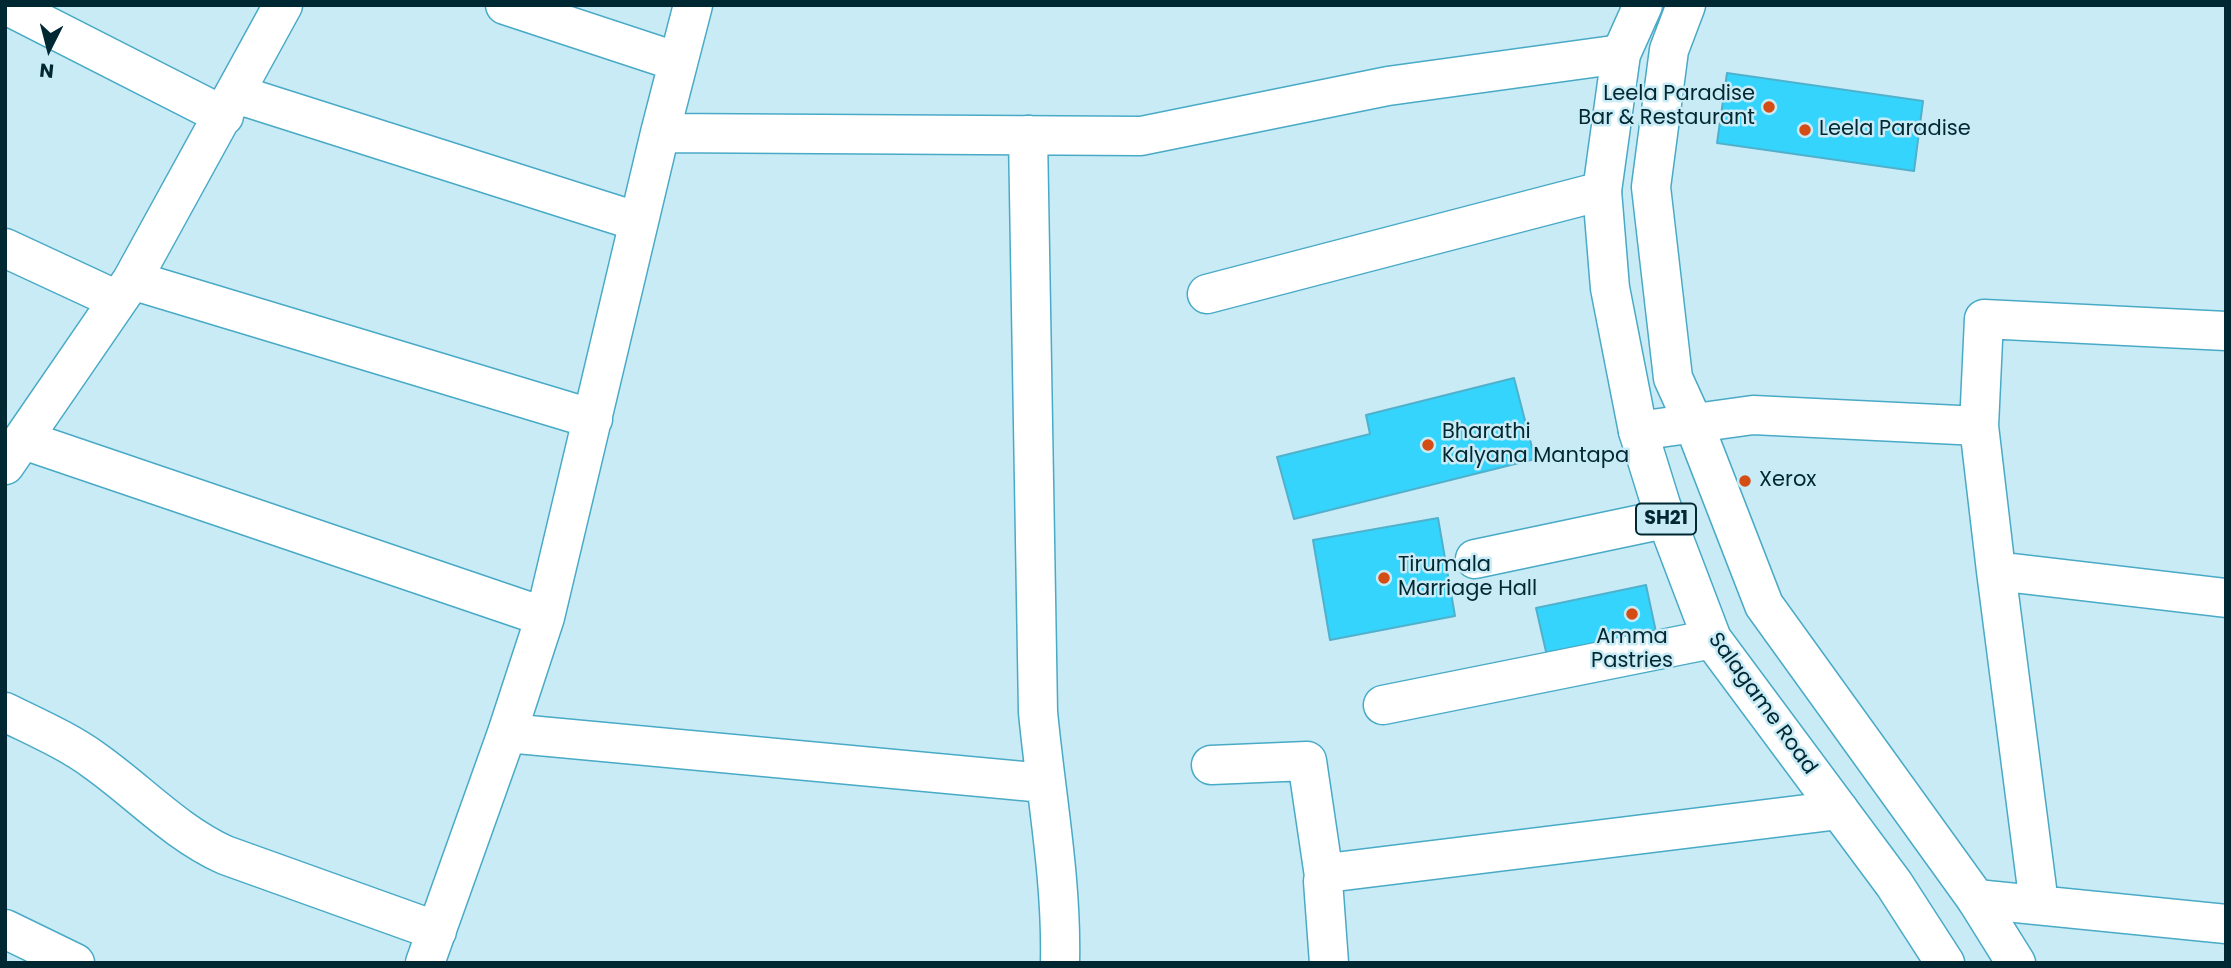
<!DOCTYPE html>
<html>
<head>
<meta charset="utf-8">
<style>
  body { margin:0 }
  #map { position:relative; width:2231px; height:968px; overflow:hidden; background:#c8ebf6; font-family:Poppins,sans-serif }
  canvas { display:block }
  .frame { position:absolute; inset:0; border:7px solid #002833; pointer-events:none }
  .north { position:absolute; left:14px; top:14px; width:70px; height:70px; -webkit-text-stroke:5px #c8ebf6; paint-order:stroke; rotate:186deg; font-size:19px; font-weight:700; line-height:28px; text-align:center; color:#002833 }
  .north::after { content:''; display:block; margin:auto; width:24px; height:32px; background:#002833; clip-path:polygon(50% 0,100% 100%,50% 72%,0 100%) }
</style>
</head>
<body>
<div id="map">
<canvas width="2231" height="968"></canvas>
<div class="frame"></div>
<div class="north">N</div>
</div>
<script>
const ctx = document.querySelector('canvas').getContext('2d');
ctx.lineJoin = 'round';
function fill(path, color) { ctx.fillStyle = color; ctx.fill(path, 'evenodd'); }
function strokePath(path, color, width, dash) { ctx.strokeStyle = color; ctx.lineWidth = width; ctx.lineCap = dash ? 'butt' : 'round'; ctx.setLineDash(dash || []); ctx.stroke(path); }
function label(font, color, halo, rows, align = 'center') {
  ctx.font = font + ' Poppins,sans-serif'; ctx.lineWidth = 5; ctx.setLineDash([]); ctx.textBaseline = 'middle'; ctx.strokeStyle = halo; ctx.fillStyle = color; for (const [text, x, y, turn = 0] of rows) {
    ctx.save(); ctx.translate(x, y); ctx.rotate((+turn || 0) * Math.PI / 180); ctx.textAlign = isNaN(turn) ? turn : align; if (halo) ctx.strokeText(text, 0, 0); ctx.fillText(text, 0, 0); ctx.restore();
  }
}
const building = new Path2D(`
  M1727 73 1923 101 1914 171 1717 143Z
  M1514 378 1535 459 1294 519 1277 457 1370 434 1366 415Z
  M1438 518 1455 616 1330 640 1313 540Z
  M1646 585 1656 632 1547 656 1536 608Z`);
const minor = new Path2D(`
  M6 5 224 116
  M505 5 678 62
  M236 94 639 222
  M660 133 1141 136 1388 86 1621 54
  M1028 135 1038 712C1046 796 1062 879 1060 963
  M5 248 117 300
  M132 280 593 419
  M1207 294 1602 191
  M1979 426 1984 319 2226 331
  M1638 431 1753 415 1979 426 1996 571 2226 598
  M24 440 545 617
  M5 465 132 280 283 5
  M1475 559 1665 519
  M1996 571 2039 904
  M1383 705 1712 639
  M5 712C35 727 68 741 95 761 140 793 175 832 225 855L437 931
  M507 733 1044 783
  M1211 765 1307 761 1324 876
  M1976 899 2226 924
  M5 929 75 963
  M425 963 507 733 545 617 660 133 693 5
  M1329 963 1323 881 1327 873 1839 810`);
const major = new Path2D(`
  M1643 5 1621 54 1602 191 1610 288 1638 431 1661 505 1712 639 1894 884 1945 963
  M1686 5 1669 50 1651 187 1673 378 1693 422 1764 605 1976 899 2016 963`);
const markers = [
  [1769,107,7,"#d34d14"],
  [1805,130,7,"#d34d14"],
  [1428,445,7,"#d34d14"],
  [1745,481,7,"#d34d14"],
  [1384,578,7,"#d34d14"],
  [1632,614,7,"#d34d14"]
];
const shields = [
  [1666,519,60]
];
const shieldNames = [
  ["SH21",1666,519]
];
const poiNames = [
  ["Leela Paradise",1755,95,"right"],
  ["Bar & Restaurant",1755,119,"right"],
  ["Leela Paradise",1819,130],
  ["Bharathi",1442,433],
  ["Kalyana Mantapa",1442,457],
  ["Xerox",1759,481],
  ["Tirumala",1398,566],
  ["Marriage Hall",1398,590],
  ["Amma",1632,638,"center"],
  ["Pastries",1632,662,"center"]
];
const streetNames = [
  ["Salagame Road",1762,704,54]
];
fill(building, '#35d4fc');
strokePath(building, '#50b1cd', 2);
strokePath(minor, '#49aac6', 41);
strokePath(major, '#49aac6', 41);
strokePath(minor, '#fff', 38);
strokePath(major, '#fff', 38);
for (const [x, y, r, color] of markers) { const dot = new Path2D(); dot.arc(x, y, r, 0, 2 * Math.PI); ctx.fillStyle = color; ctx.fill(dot); strokePath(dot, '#c8ebf6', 2.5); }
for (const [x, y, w] of shields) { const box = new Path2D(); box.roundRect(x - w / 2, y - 15.5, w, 31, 5); ctx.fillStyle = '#c8ebf6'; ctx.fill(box); strokePath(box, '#002833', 2); }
label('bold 19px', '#002833', null, shieldNames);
label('21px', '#002833', '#c8ebf6', poiNames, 'left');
label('21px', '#002833', '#c8ebf6', streetNames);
</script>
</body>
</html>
